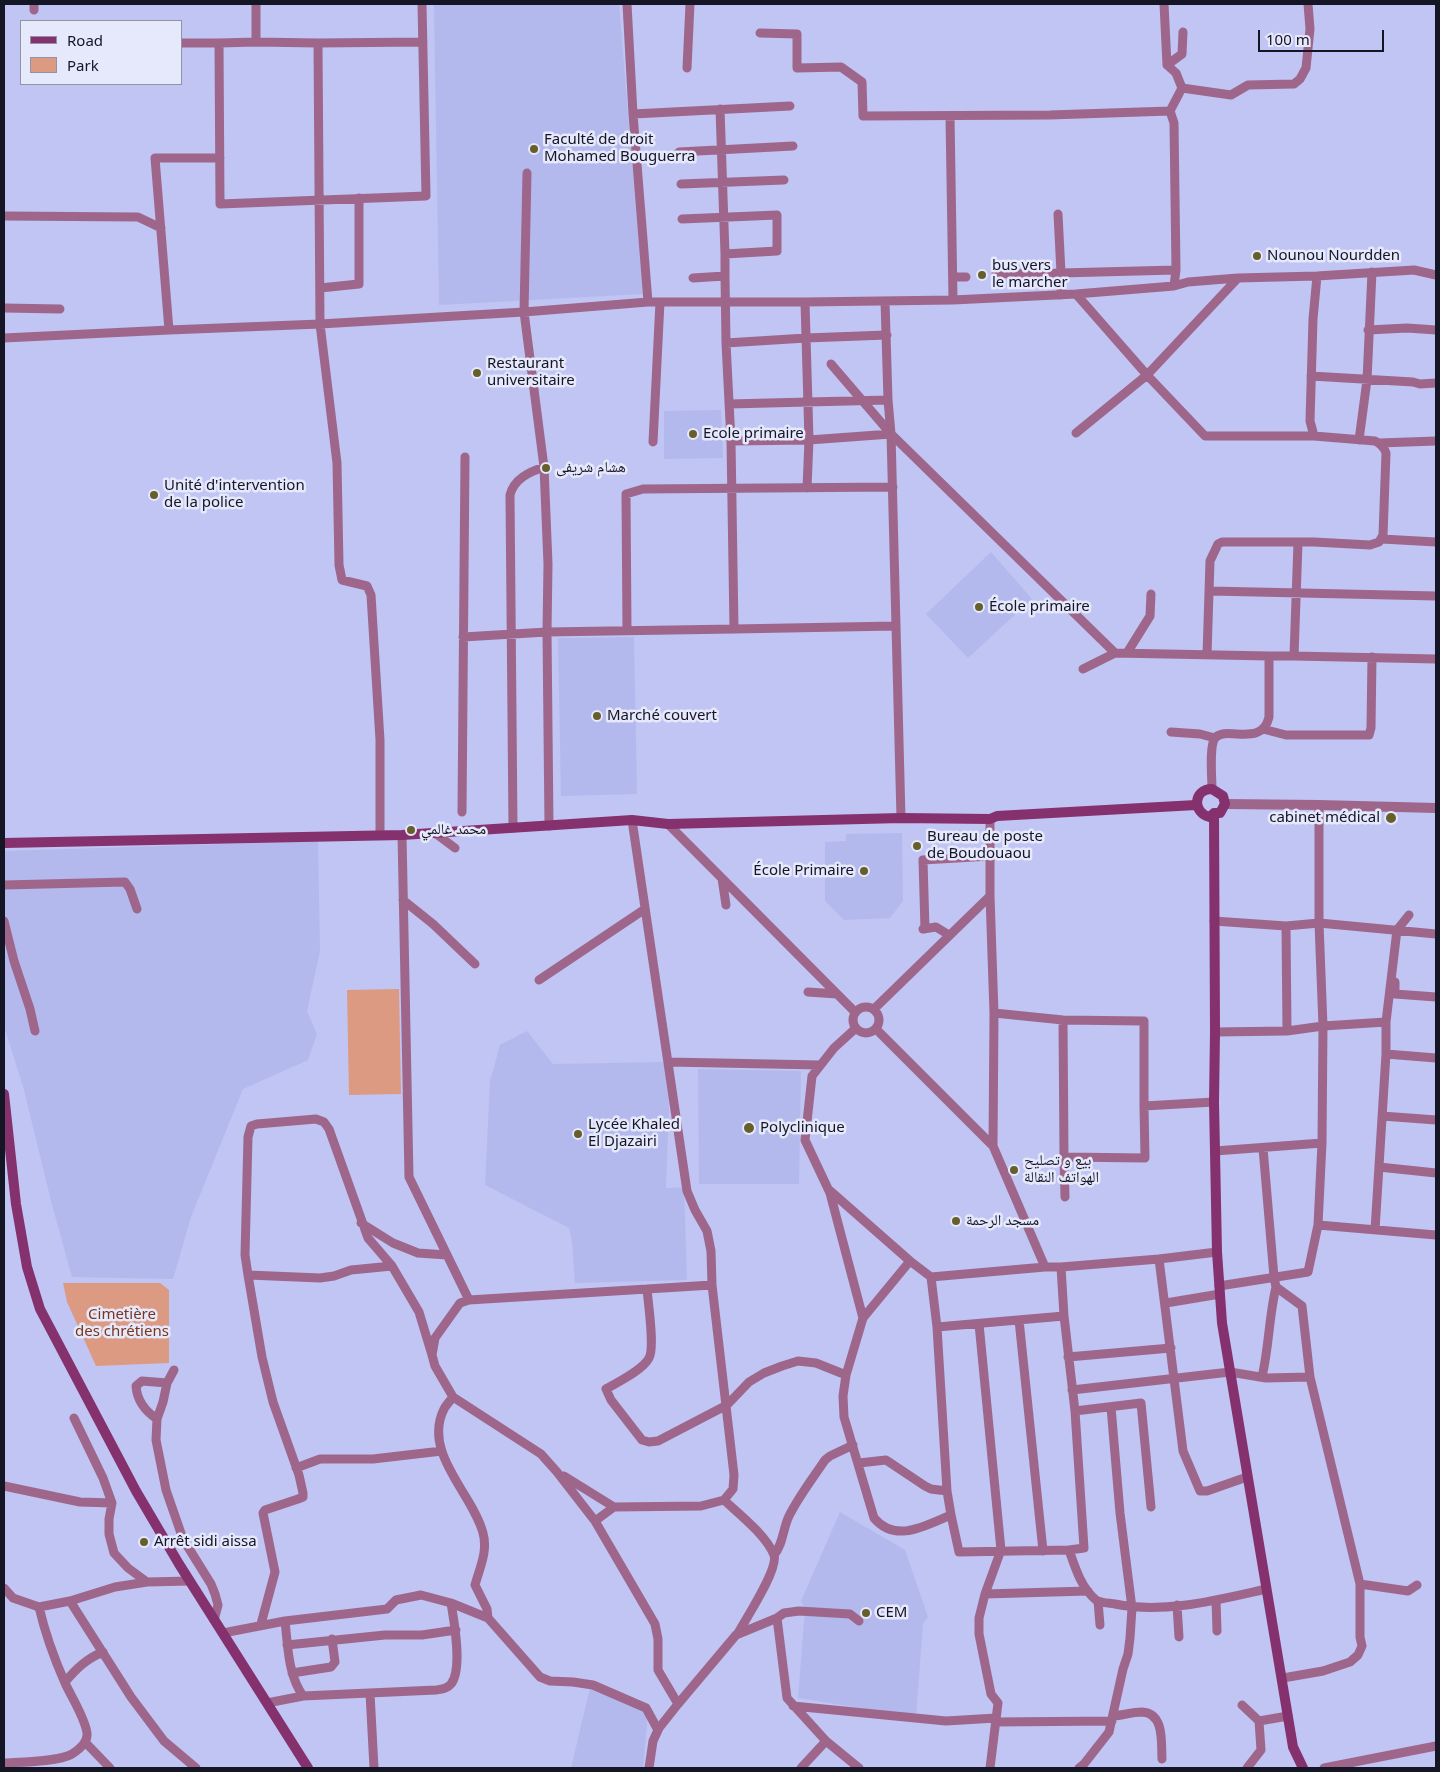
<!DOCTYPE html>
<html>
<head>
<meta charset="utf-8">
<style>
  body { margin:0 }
  #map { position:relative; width:1440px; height:1772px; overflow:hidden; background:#c0c5f3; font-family:"Noto Sans",sans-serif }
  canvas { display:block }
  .frame { position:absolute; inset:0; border:5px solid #141525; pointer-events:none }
  .legend { position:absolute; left:20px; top:20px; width:162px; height:65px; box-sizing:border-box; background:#e6e8fb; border:1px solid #9294a5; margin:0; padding:6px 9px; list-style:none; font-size:15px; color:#141525 }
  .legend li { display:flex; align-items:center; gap:10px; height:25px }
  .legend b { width:25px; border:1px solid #9294a5 }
  .scale { position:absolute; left:1258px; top:30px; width:126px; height:22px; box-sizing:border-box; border:2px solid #141525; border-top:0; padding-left:6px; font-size:15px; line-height:18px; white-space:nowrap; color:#141525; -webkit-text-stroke:4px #e6e8fb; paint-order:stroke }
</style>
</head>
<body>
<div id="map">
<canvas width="1440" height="1772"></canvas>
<div class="frame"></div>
<ul class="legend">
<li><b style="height:6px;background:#85316d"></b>Road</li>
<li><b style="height:14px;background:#dd9a82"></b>Park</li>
</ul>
<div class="scale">100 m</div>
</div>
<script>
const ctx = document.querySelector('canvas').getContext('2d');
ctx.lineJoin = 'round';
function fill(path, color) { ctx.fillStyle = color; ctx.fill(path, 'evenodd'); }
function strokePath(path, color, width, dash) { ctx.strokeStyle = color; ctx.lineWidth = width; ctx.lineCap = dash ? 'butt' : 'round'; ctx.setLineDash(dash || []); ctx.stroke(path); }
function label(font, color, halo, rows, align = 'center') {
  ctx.font = font + ' "Noto Sans","Noto Naskh Arabic",sans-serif'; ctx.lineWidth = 5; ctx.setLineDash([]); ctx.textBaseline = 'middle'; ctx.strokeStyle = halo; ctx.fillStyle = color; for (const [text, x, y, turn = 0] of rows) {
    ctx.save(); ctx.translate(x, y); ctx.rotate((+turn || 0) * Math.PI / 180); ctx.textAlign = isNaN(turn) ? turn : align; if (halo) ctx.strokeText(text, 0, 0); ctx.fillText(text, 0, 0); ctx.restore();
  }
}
const built = new Path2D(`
  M434 4H619L643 294 439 305Z
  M721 410 723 458 664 459V411Z
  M991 552 1032 599 968 658 926 614Z
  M634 637 637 794 561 796 558 638Z
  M902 833 903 901 890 918 844 920 825 901V842L846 841V834Z
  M318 841 320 951 307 1011 317 1034 308 1060 243 1089 191 1217 173 1279 72 1277 51 1201 24 1090 4 1026V851Z
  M527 1031 553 1064 663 1062 670 1084 666 1188 684 1187 687 1280 575 1283 572 1242 569 1228 485 1185 490 1081 500 1045Z
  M698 1069 801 1071 799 1184H699Z
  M840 1512 905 1550 928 1617 923 1624 916 1717 798 1698 805 1609 801 1601Z
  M590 1688 648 1714 643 1768H571Z`);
const green = new Path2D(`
  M399 989 401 1094 349 1095 347 990Z
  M63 1283H160L169 1290V1363L96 1366 67 1302Z`);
const minor = new Path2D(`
  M34 4V10
  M256 4V42L318 43 320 324 337 463 339 565 342 580 367 586 371 595 380 740V835
  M627 4 633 114 648 302
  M1164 4 1167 65 1176 73 1182 88
  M760 33 797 34V68L841 67 862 82 863 116 1050 115 1170 111 1174 123 1176 270 1174 286
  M256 42 219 43 220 204 426 196 422 4
  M181 43H219
  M318 43 423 42
  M1167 65 1182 54 1183 32
  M687 68 690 4
  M1182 88 1231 95 1248 85 1294 84 1300 79 1306 68 1310 29 1308 4
  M720 109 725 254
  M1170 111 1182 88
  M633 114 790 106
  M950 116 953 300
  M679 152 793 146
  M681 184 784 180
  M1058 214 1061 273 1176 270
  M4 216 138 217 161 228
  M682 219 777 215V251L725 254V276L693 278
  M996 274 1061 273V295
  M953 277H966
  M320 288 359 284V198
  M1076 294 1147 375 1076 433
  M885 301 888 400 891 434 896 626
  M805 302 809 440 807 488
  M4 308 60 309
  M169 330 155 158H220
  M1368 330 1407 328 1436 330
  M4 338 169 330 320 324 524 312 648 302H805L953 300 1076 294 1174 286 1188 282 1238 278 1317 276 1414 270 1436 275
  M726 343 806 338 887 335
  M831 364 891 434 1115 653
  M1311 376 1413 382 1420 384 1436 383
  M729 404 888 400
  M1314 436 1310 421 1313 319 1317 276
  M1359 440 1367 380 1372 272
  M731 441 809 440 891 434
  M653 442 660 302
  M1379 443 1436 441
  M1382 539 1436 542
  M1210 591 1436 596
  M734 629 896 626 901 818
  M627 630 626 494 643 489 893 487
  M463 637 547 632 548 564 544 467 524 312 527 173
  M1127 653 1150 616 1151 594
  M1207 655 1210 561 1218 544 1222 542H1314L1370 545 1379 542 1383 535 1386 453C1384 447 1381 444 1375 441L1314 436H1205L1147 375 1238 278
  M1294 656 1436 659
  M1083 669 1115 653 1269 656
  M1263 729 1286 735H1369L1371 728 1372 657
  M1171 732 1200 734 1215 738
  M1212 789C1212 778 1209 746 1215 738 1226 725 1262 748 1269 717V656H1294L1298 543
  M462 812 465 457
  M990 819V896L994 1013 993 1146
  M668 824 855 1012
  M549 826 547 632 734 629 731 441 726 343 725 276
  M513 828 510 495C514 479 529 472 544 467
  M435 833 455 848
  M402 835 409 1177 469 1300
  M722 878 726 905
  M4 885 125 882 130 889 137 909
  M403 900 433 924 475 964
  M4 921 14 961 30 1009 35 1031
  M1214 921 1286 926 1319 923 1436 934
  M1286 926 1287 1031
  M923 929 936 927 949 935
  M925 929 923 860 990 856
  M539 980 645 909
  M1395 982V994L1436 997
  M808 992 837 994
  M853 1020a13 13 0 1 1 26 0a13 13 0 1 1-26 0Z
  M874 1009 990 896
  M994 1013 1063 1020 1144 1021V1106L1214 1102
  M1063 1020 1064 1157 1145 1158 1144 1106
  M876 1029 993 1146 1045 1267
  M1215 1032 1287 1031 1323 1026 1386 1022
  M1386 1054 1436 1058
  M668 1062 820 1065
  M1382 1116 1436 1120
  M1263 1148 1274 1277 1276 1287 1302 1306 1310 1377 1360 1584V1637L1362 1646 1358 1655 1350 1662 1323 1671 1283 1678
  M1215 1151 1322 1143
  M1064 1157 1065 1197
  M1379 1167 1436 1173
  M828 1189 910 1261 931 1277 1045 1267H1061L1159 1259 1217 1252
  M361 1223 393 1243 418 1253 447 1255
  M1318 1225 1322 1143 1323 1026 1319 923V805
  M1375 1230 1386 1054V1022L1397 930 1409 915
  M1159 1259 1183 1451 1200 1491H1207L1247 1477
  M1061 1267 1064 1316 1075 1411 1084 1548 1069 1550C1075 1567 1081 1588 1096 1600 1101 1603 1109 1603 1115 1604 1164 1614 1217 1600 1266 1589
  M248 1275 320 1278 334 1276 351 1270 392 1266
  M931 1277 937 1327 947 1491 951 1515
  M1219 1286 1308 1272 1318 1225 1436 1235
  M647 1289C648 1302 655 1348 649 1358 643 1370 618 1382 606 1389L611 1400 642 1440 649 1442 658 1441 727 1405 749 1382 764 1373 782 1366 798 1361 816 1363 846 1375 843 1396 844 1417 874 1518C896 1544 926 1525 951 1515L959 1552 1069 1550
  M1166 1303 1220 1294
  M863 1318 910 1261
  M1019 1320 1043 1551
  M979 1324 1001 1550 985 1594
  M937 1327 1064 1316
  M1068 1357 1171 1348
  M174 1370 167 1383 163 1402 157 1419 156 1440 166 1490 183 1539 211 1584 215 1594 218 1605 214 1620
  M846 1375 863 1318 830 1193 805 1140 812 1076 834 1048 856 1028
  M1262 1377C1269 1347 1269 1316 1276 1287
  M1072 1390 1230 1372 1266 1378 1310 1377
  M453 1397C450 1401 446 1405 444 1409 422 1453 473 1494 483 1533 488 1551 480 1567 475 1585L487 1609 488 1618
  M1075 1411 1141 1403 1151 1507
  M74 1418 103 1478 112 1503 109 1519V1534L114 1553 128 1568 147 1582
  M157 1419C145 1411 137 1401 136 1386L142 1381 167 1383
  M859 1463 886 1460 925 1486 931 1489 947 1491
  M296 1468 320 1459H373L442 1451
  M564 1476 614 1507
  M4 1486 80 1502 112 1503
  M724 1500C739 1514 766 1535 774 1555 779 1569 745 1620 737 1635
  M595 1521 614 1507 701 1506 724 1500 733 1489 734 1475 712 1285 711 1251 707 1231 695 1210 687 1191 632 820
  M774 1555C783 1545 783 1528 789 1516 799 1496 813 1478 825 1460L830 1456 853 1445
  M1360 1584 1408 1591 1417 1585
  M4 1588 13 1598 39 1607
  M1216 1600 1217 1631
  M70 1601 131 1697 164 1741 196 1768
  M1098 1601 1100 1625
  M1177 1605 1179 1637
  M777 1618 784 1613 799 1611 850 1614 859 1621
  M285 1621C288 1647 288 1675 303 1696
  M261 1624 275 1572 263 1513 265 1510 298 1499 303 1497V1493L299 1475 273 1402 262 1357 248 1275 245 1255 248 1137 251 1126 257 1124 316 1119 324 1122 329 1129 368 1238 392 1266 419 1312 432 1355
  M223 1633 285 1621 387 1609 396 1600 421 1595 451 1603 488 1618 540 1677 550 1681 573 1682 593 1685 646 1708 658 1730
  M287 1645 385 1635H422L456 1630
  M292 1673 331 1667 335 1662 332 1639
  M65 1682C76 1669 86 1659 103 1652
  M370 1693 374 1768
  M267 1703 303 1696 436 1690C442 1689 447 1689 451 1684 463 1669 454 1621 451 1603
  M678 1704 658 1670V1639L655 1624 595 1521 557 1472 541 1454 453 1397 435 1366 432 1355 435 1338 460 1303 469 1300 712 1285
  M1242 1705 1259 1721 1288 1716
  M793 1706 946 1721 996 1718
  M1114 1716C1123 1715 1133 1712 1142 1712 1165 1713 1161 1744 1162 1759
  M995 1722 1112 1721
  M85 1742 110 1768
  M4 1763C21 1762 58 1762 72 1754 80 1749 88 1742 87 1733 85 1718 72 1698 65 1683 54 1658 45 1633 39 1607L70 1601 115 1587 147 1582 190 1581
  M649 1768 653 1741 659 1728 678 1704 736 1635 777 1618 787 1698 826 1741 859 1768
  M801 1768 826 1741
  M990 1768 998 1703 991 1694 979 1634V1618L985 1594 1088 1591
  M1079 1768 1084 1764 1109 1732 1123 1669 1128 1654 1130 1638 1132 1608 1120 1513 1111 1407
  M1247 1768 1261 1750 1259 1721
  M1324 1768 1436 1746`);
const tertiary = new Path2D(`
  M1225 804 1319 805 1436 808`);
const secondary = new Path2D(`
  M1212 789 1223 796 1225 804 1220 813H1214L1210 817C1192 813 1193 789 1212 789Z
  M1214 813 1215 1032 1214 1102 1217 1252 1222 1323 1293 1747 1303 1768
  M4 843 402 835 632 820 668 824 901 818 990 819 997 816 1196 805
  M4 1094 16 1204 27 1267 40 1309 136 1491 179 1564 308 1768`);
const markers = [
  [534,149,5,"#665e2b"],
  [1257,256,5,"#665e2b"],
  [982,275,5,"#665e2b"],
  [477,373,5,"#665e2b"],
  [693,434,5,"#665e2b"],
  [546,468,5,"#665e2b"],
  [154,495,5,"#665e2b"],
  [979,607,5,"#665e2b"],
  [597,716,5,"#665e2b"],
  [1391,818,6,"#665e2b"],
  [411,830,5,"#665e2b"],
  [917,846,5,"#665e2b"],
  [864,871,5,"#665e2b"],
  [749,1128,6,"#665e2b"],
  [578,1134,5,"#665e2b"],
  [1014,1170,5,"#665e2b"],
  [956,1221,5,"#665e2b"],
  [144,1542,5,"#665e2b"],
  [866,1613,5,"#665e2b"]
];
const poiNames = [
  ["Faculté de droit",544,140],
  ["Mohamed Bouguerra",544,157],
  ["Nounou Nourdden",1267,256],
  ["bus vers",992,266],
  ["le marcher",992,283],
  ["Restaurant",487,364],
  ["universitaire",487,381],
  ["Ecole primaire",703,434],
  ["هشام شريفى",556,468],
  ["Unité d'intervention",164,486],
  ["de la police",164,503],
  ["École primaire",989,607],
  ["Marché couvert",607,716],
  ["cabinet médical",1380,818,"right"],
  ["محمد غالمي",421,830],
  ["Bureau de poste",927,837],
  ["de Boudouaou",927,854],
  ["École Primaire",854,871,"right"],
  ["Lycée Khaled",588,1125],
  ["El Djazairi",588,1142],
  ["Polyclinique",760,1128],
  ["بيع و تصليح",1024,1161],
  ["الهواتف النقالة",1024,1178],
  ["مسجد الرحمة",966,1221],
  ["Arrêt sidi aissa",154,1542],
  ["CEM",876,1613]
];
const parkNames = [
  ["Cimetière",122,1315],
  ["des chrétiens",122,1332]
];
fill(built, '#b4b9ed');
fill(green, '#dd9a82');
strokePath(minor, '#9f668c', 9);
strokePath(tertiary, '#9f668c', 10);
strokePath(secondary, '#85316d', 10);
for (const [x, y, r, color] of markers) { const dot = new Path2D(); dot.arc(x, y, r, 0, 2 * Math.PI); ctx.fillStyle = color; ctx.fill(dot); strokePath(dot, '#e6e8fb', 2); }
label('15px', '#141525', '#e6e8fb', poiNames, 'left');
label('15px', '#7a361d', '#e6e8fb', parkNames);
</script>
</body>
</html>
